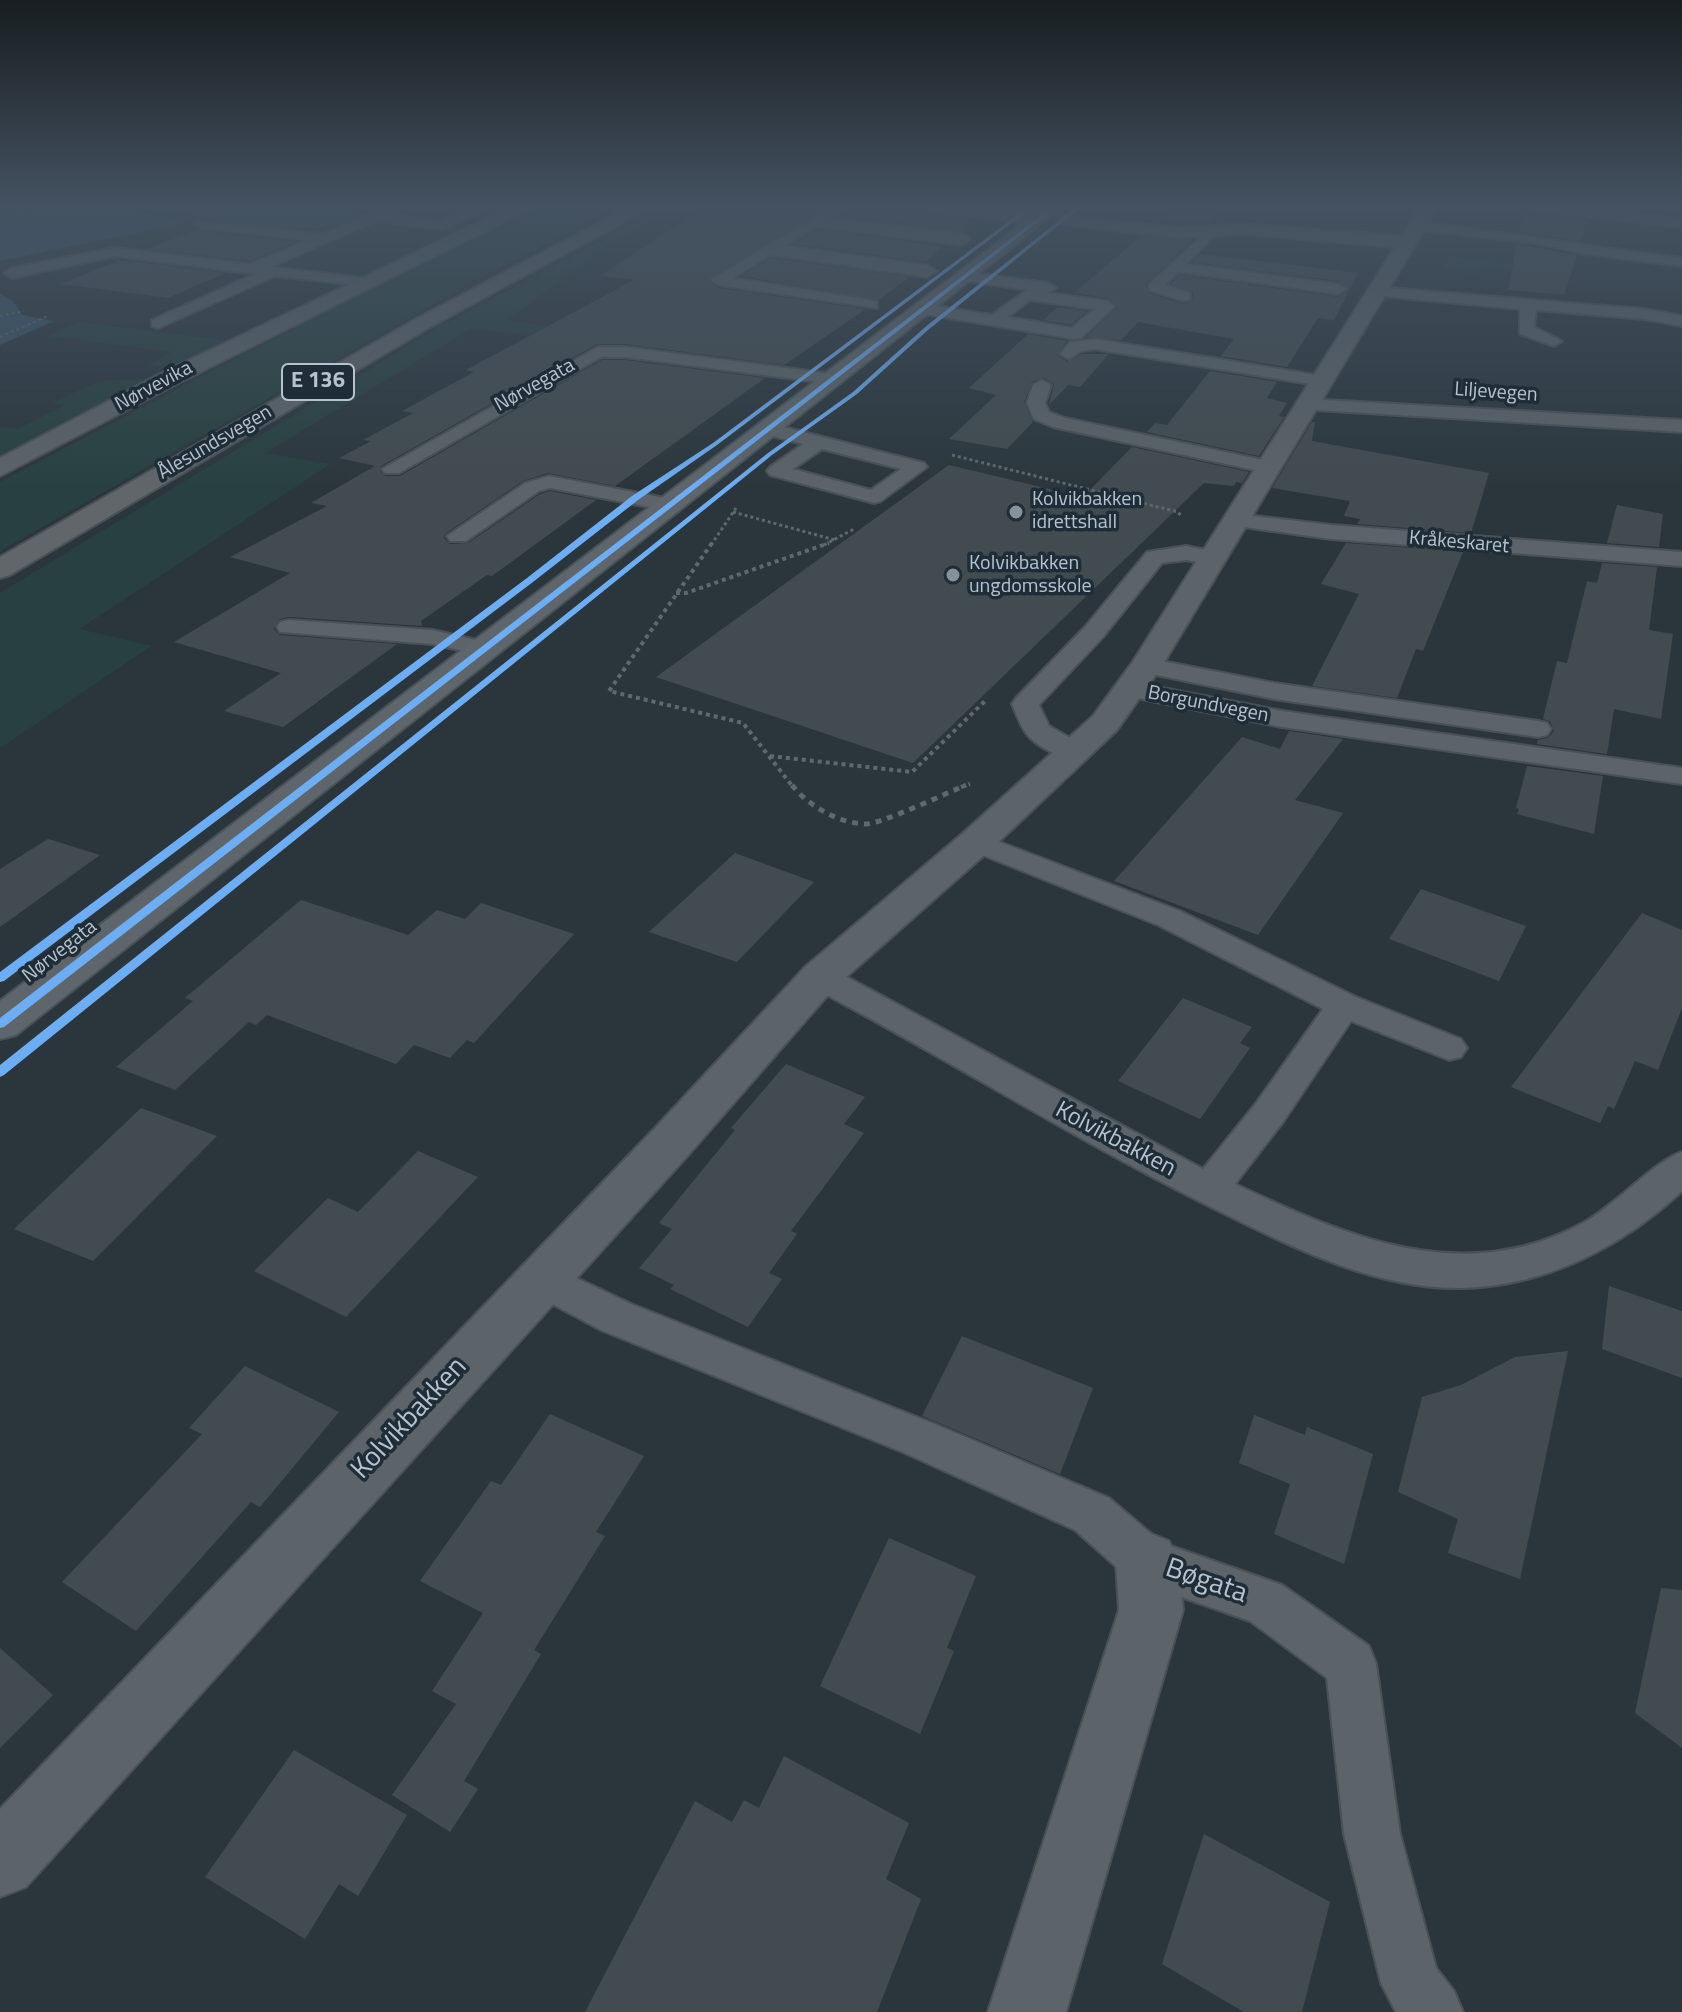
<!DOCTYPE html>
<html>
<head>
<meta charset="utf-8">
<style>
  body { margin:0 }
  canvas { display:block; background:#2b363c }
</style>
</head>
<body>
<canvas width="1682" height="2012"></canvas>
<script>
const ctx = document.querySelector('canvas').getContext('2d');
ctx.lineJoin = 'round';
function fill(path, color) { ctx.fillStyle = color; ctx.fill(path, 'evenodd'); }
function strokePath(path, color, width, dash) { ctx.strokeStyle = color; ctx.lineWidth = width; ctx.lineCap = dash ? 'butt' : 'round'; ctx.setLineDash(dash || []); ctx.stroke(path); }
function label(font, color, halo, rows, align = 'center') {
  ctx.font = font + ' "Titillium Web",sans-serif'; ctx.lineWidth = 7; ctx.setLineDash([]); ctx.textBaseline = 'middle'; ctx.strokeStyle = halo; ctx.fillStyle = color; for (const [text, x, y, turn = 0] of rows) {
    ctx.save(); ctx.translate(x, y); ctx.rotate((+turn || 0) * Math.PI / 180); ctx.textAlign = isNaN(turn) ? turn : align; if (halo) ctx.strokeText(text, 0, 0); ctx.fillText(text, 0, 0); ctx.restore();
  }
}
const green = new Path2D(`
  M543 207H618L480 278 0 551V482L377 285Z
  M667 207H678L609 243 588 262 506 320 617 335 599 346 472 328 265 453 330 464 79 629 151 646 0 748V593L439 327Z
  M1449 257 1513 264 1511 270 1479 269 1476 274 1444 268Z
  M80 322 229 341 175 369 148 366 172 352 48 336Z
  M141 379 150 382 0 460V427L18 429 65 405 53 403 99 381Z`);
const water = new Path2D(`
  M46 207H115L187 222 0 261V213Z
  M150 207H364L353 212 369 215C306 244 216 219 150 207Z
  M0 294 13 301 22 315 54 321 0 345Z`);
const building = new Path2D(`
  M705 207H825L708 281 719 288 866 309 784 365 625 344H597L381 466 380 471 385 476H400L602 360H625L765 378 615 486 548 473 523 481 445 534 444 538 450 544 468 543 540 494 550 491 596 500 492 576 487 575 421 621 422 626 289 617 279 619 274 629 280 635 397 644 283 727 224 711 281 673 174 642 290 573 230 557 327 506 311 503 375 466 339 458 371 441 363 440 413 413 402 411 474 372 466 370 634 280 600 276Z
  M851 207H918L929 215 968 220 958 230 839 216Z
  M1174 207H1222L1209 223 1157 222Z
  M1523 212 1534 214 1587 220 1581 241 1519 232Z
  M197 229 201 231 296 242 250 261 148 249Z
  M817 229 942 246 926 262 794 244Z
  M1141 236 1193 240 1146 284 1148 293 1183 304 1192 301 1193 293 1171 284 1179 275 1338 297 1349 290 1338 281 1192 262 1200 254 1358 273 1334 320 1318 318 1287 367 1221 356 1234 339 1138 322 1121 340 1086 337 1118 306 1107 298 1074 293Z
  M1517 244 1577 255 1564 295 1508 290Z
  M771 258 909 277 879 300 741 276Z
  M121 260 225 273 168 298 61 284Z
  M1058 307 1087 311 1071 325 1043 320Z
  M1028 334 1067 341 1057 355 1068 362 1082 354H1109L1080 387 1068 385 1049 405 1054 384 1043 377 1032 382 1024 402 1033 422 1007 449 949 439 996 395 969 388Z
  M1210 371 1277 382 1267 398 1287 403 1279 416 1284 417 1259 456 1147 432 1155 423 1167 425Z
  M1312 422H1315L1312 441 1489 473 1471 533 1357 524 1360 519 1344 516 1350 501 1272 488Z
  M1132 447 1249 472 1242 483 1236 482 1234 486 1204 483 913 763 656 677 949 465 1083 497Z
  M1617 505 1663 514 1659 547 1607 543Z
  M1346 543 1463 552 1423 651 1416 649 1397 698 1312 686 1359 594 1321 584Z
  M1602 563 1657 567 1649 630 1673 634 1661 719 1614 709 1607 754 1537 744 1538 740 1548 738 1554 731 1550 721 1543 719 1557 661 1567 663 1587 581 1597 583Z
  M1289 731 1343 739 1295 800 1343 813 1258 935 1114 881 1242 737 1280 749Z
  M1527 766 1603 776 1594 834 1517 814 1519 809 1516 808Z
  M48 839 100 855 0 927V869Z
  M735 853 814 882 737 962 649 932Z
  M1421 889 1526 926 1499 981 1389 939Z
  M301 900 408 935 437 910 465 919 481 903 574 934 474 1043 467 1040 450 1058 414 1045 396 1064 267 1015 256 1025 249 1022 175 1090 116 1067 193 1001 185 998Z
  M1642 913 1682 930V1008L1658 1070 1635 1061 1614 1109 1608 1106 1600 1123 1511 1087Z
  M1183 998 1252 1027 1240 1043 1250 1048 1200 1119 1118 1081Z
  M786 1064 865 1097 844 1124 864 1133 791 1231 797 1234 769 1273 782 1279 748 1327 670 1289 674 1285 639 1268 672 1229 659 1223 735 1130 731 1128Z
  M141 1108 217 1136 93 1261 14 1229Z
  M418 1151 478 1177 346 1317 254 1271 328 1198 358 1212Z
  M1609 1286 1682 1311V1378L1602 1349Z
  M962 1336 1093 1388 1060 1474 922 1416Z
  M1568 1351 1520 1579 1448 1553 1458 1519 1398 1492 1422 1397 1461 1385 1515 1357Z
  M245 1366 339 1412 260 1507 251 1502 136 1631 62 1582 202 1434 189 1428Z
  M550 1414 644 1456 596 1532 605 1536 534 1650 541 1654 464 1781 478 1789 450 1832 392 1795 456 1704 432 1691 483 1613 420 1581 491 1481 501 1485Z
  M1254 1415 1305 1435 1307 1427 1373 1454 1344 1564 1274 1534 1290 1484 1239 1463Z
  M889 1538 976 1576 947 1648 954 1651 920 1734 820 1686Z
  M1661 1588 1682 1590V1748L1635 1713Z
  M0 1648 53 1695 0 1748Z
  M294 1750 407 1815 358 1896 339 1884 305 1939 205 1877Z
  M784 1756 909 1823 886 1879 921 1899 877 2012H585L695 1801 732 1822 744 1800 759 1808Z
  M1204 1834 1330 1902 1302 2012H1244L1162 1964Z`);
const pathFar3 = new Path2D(`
  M0 316 24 311
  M0 337 48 316`);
const pathFar2 = new Path2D(`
  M952 455 1178 512 1181 516
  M733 512 835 540
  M711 545 736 508
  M824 545 854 529`);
const pathFar1 = new Path2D(`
  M712 543 609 691 743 723 793 787
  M676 593H686L829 543
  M770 756 912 772 986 700
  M961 787 970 784`);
const path = new Path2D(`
  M792 785C808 806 840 824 867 824 883 823 947 793 966 785`);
const service = new Path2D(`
  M386 207H405L391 215 441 221 473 207H492L443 229 376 221 270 267 364 278 369 280V286L275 276 158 328 152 326V320L255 274 115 256 12 278 4 273 12 268 115 248 250 264 308 240 201 228 194 224 196 221 323 234Z
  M831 207H848L733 278 871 300 877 302V308L719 285 711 280Z
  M1527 207H1574L1682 219V227L1534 211Z
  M1417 222C1506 232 1593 247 1682 258V266L1586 254 1542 244 1412 229 1410 226Z
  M1211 228 1218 232 1186 264 1338 284 1346 289 1338 294 1178 272 1165 285 1190 293V299L1184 301 1149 290V284Z
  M965 272 1048 283 1056 288 1048 293 960 280 957 277Z
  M1376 287 1644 309 1682 316V326L1644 319 1536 310 1534 327 1562 341 1554 346 1520 334V309L1370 295V289Z
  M1027 290 1107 301 1115 306 1081 338 1075 339 924 314 916 309 924 304 992 315ZM1030 300 1094 309 1072 328 1008 317Z
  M1095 339 1322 376 1331 381 1322 386 1095 349 1081 351 1069 359 1060 354 1070 342Z
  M598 347H625L833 374 842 379 833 384 625 357H601L399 473H385L382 469Z
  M1042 380 1051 385 1045 403 1049 412 1065 418 1268 461 1278 467 1268 473 1053 427 1034 419 1027 403 1033 385Z
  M1307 399 1682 420V432L1300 409 1298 405 1300 401Z
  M768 423 924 463 927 467 881 501 874 503 770 475 767 471 770 467 803 444 761 433 758 429 761 425ZM822 449 901 469 871 490 793 469Z
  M549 476 670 499 681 505 670 511 550 488 539 491 466 541H450L447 536 525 483Z
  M1237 514 1331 525 1682 552V566L1331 539 1229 525 1226 520Z
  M1186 546 1221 553 1224 558 1213 565 1186 560 1162 563 1103 637 1039 705 1049 726 1084 746 1088 752 1084 758C1067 762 1037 748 1026 733 1020 725 1016 713 1012 704L1016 698 1085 627 1147 552Z
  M289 620 432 630 494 644 497 649 494 654 485 656 432 644 280 632 277 627 280 622Z
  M1146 658 1274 683 1538 721 1547 723 1551 729 1547 735 1538 737 1274 699 1137 671 1133 666 1137 661Z
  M1131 682 1282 711 1682 768V784L1282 727 1122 695 1118 690 1122 685Z
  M976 833 1180 911 1356 997 1461 1039 1467 1048 1461 1057 1449 1060 1351 1021 1283 1122 1235 1184C1347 1237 1463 1288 1583 1223 1615 1206 1654 1161 1682 1152V1191C1622 1247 1544 1287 1460 1288 1374 1289 1290 1246 1215 1209 1077 1141 945 1057 808 985L803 977 808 969 820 966 832 969 1203 1169 1257 1102 1323 1009 1158 925 965 848 961 842 965 836Z
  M543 1262 631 1304 937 1425 1109 1498 1162 1543 1282 1585 1369 1646 1376 1664 1400 1834 1436 1968 1454 1991 1463 2012H1396L1381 1983 1344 1834 1327 1678 1250 1621 1130 1579 1075 1530 905 1453 601 1330 528 1291 522 1279 528 1267Z`);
const minor = new Path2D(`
  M512 207H534L182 381 0 476V458L166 371Z
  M921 207H975L1038 215 1047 220 1038 225 929 212Z
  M1420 207H1438L1162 666 1117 730 990 850 835 987 691 1152 26 1887 0 1897V1809L657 1126 805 967 962 834 1093 716 1132 663 1395 247 1242 234 1180 238 1065 224 1056 219 1059 215 1180 228 1242 224 1402 236Z
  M820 217 961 233 970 239 961 245 814 226 811 222 814 218Z
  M771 244 927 265 937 271 927 277 764 254 762 250Z
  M1147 1532 1169 1541 1178 1562 1183 1610 1066 2012H988L1119 1610 1116 1562 1125 1541Z`);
const primary = new Path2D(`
  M1044 207H1063L16 1035 0 1039V1001Z`);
const trunk = new Path2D(`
  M629 207H651L430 327 10 575 0 578V557L416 319Z`);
const cycleway = new Path2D(`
  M1028 207H1033L717 445 638 500 533 582 4 981 0 982V972L527 578 632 496 713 443Z
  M1052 207H1057L4 1027 0 1028V1018Z
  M1076 207H1081L928 330 857 394 772 455 4 1075 0 1077V1065L768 453 853 392 924 328Z`);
const markers = [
  [1016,512,8,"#85929a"],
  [953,575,8,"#85929a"]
];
const farStreetnames = [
  ["Nørvegata",535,386,-29],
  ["Nørvevika",154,387,-28],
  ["Liljevegen",1496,393,4],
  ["Ålesundsvegen",215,443,-30],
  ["Kråkeskaret",1459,543,5],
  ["Borgundvegen",1208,705,11],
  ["Nørvegata",60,952,-38]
];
const farPoinames = [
  ["Kolvikbakken",1032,500],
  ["idrettshall",1032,523],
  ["Kolvikbakken",969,564],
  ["ungdomsskole",969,587]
];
const shields = [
  [318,382,72]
];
const shieldNames = [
  ["E 136",318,382]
];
const streetNames = [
  ["Kolvikbakken",1115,1140,28]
];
const nearStreetnames = [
  ["Kolvikbakken",410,1419,-47],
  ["Bøgata",1206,1582,19]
];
fill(green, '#284140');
fill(water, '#375366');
fill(building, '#424b50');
strokePath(service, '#4a5156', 4);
strokePath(minor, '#4a5156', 4);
strokePath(primary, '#495258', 4);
strokePath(trunk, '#485157', 4);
strokePath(pathFar3, '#5f686b', 2, [3, 3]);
strokePath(pathFar2, '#5f686b', 3, [3, 3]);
strokePath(pathFar1, '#5f686b', 4, [4, 4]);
strokePath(path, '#5f686b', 5, [6, 6]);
fill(service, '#5c6469');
fill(minor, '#5c6469');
fill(primary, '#5e666b');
fill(trunk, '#60666a');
fill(cycleway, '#6dadf4');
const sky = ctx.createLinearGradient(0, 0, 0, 489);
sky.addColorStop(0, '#181e21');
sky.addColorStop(0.42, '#445261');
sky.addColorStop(1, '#44526100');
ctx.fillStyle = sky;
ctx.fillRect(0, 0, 1682, 489);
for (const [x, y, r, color] of markers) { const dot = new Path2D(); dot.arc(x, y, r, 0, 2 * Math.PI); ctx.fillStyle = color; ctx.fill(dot); strokePath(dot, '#1e2d37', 3); }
label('20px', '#b6c3cc', '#1e2d37', farStreetnames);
label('20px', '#b6c3cc', '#1e2d37', farPoinames, 'left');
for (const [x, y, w] of shields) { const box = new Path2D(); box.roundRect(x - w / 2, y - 18, w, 36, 6); ctx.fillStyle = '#1e2d37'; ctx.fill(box); strokePath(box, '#b6c3cc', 2); }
label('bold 22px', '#b6c3cc', null, shieldNames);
label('24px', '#b6c3cc', '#1e2d37', streetNames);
label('28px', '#b6c3cc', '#1e2d37', nearStreetnames);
</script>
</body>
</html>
